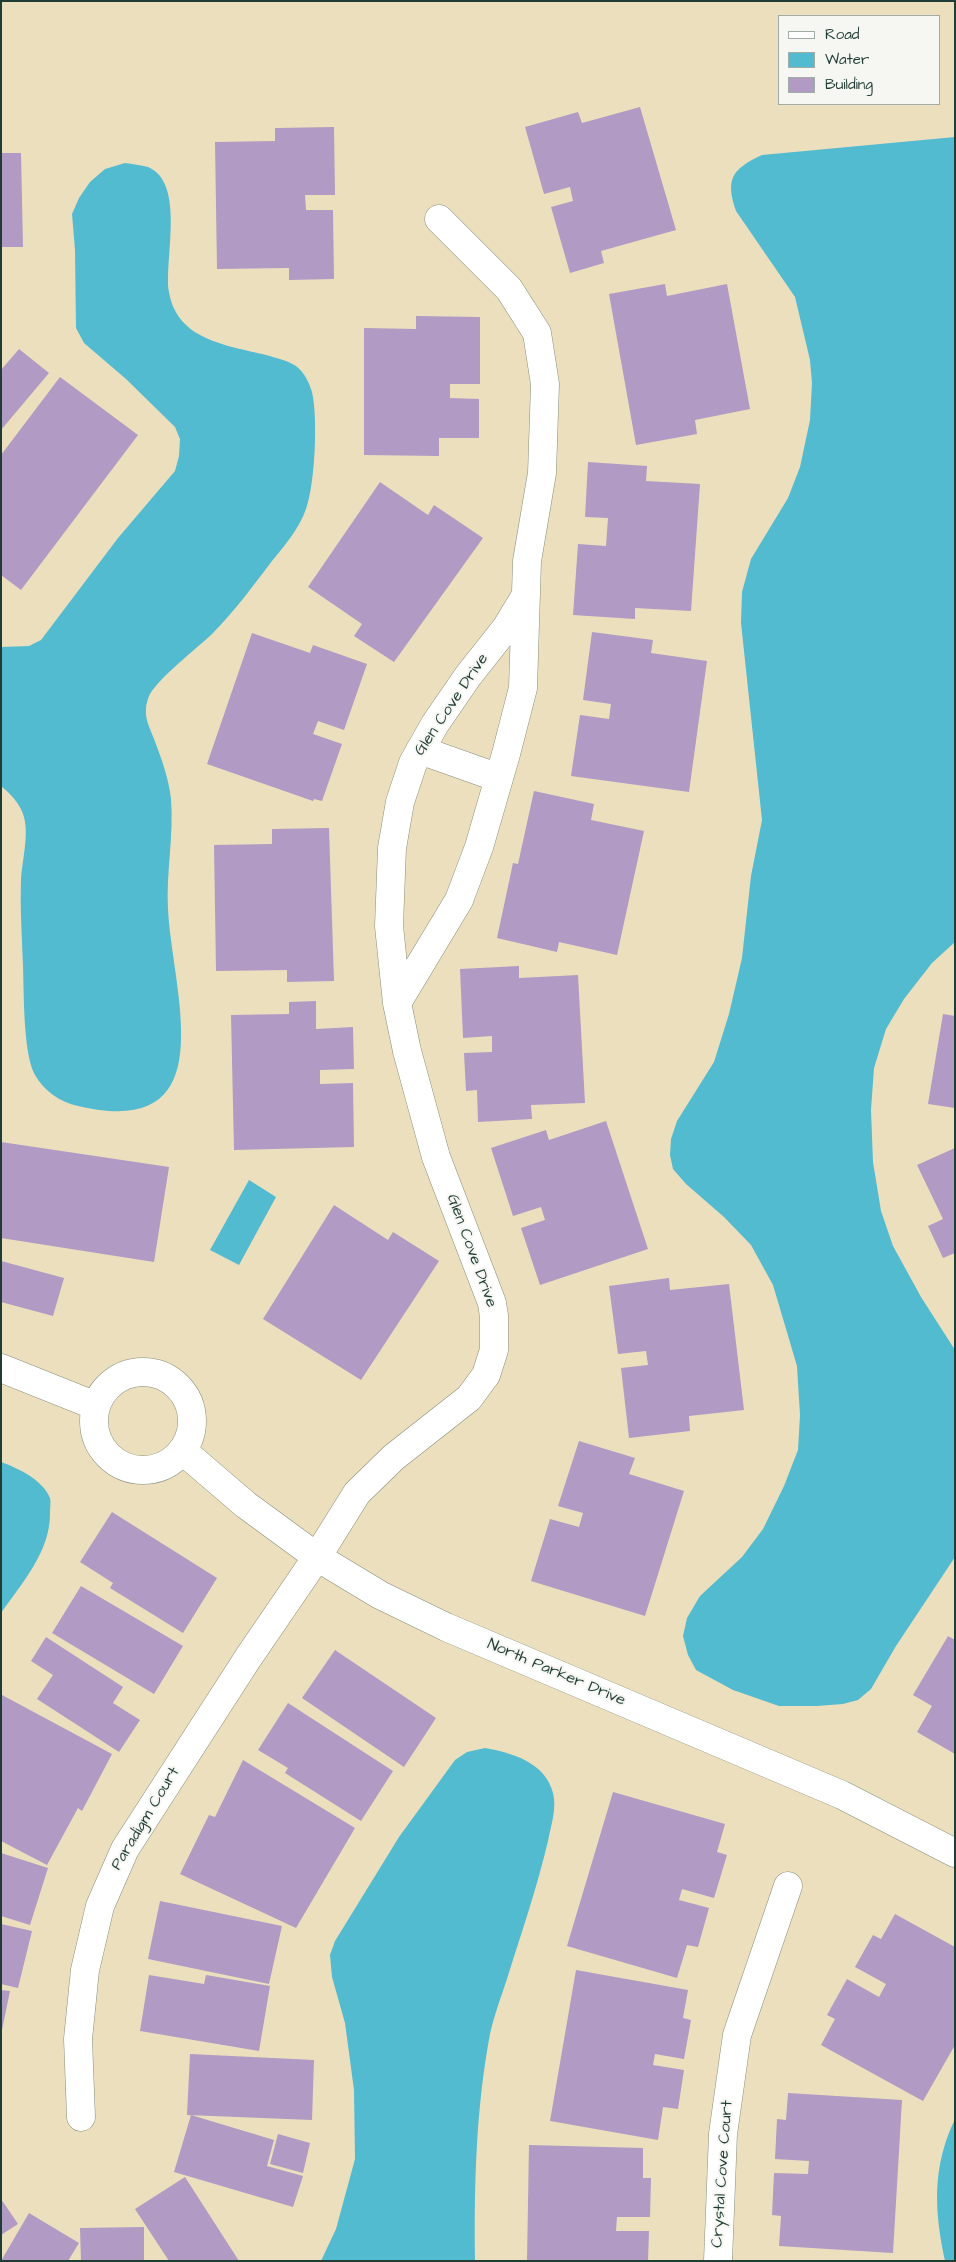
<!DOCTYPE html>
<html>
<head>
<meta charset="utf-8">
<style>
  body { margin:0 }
  #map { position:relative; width:956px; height:2262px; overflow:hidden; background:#ecdfbe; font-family:"Architects Daughter",sans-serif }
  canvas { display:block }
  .frame { position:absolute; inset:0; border:2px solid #1f3d34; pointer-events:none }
  .legend { position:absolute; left:778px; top:15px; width:162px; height:90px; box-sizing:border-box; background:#f6f6f2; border:1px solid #a0aca6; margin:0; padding:6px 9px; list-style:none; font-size:15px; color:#1f3d34 }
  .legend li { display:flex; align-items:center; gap:10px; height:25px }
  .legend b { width:25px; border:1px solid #a0aca6 }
</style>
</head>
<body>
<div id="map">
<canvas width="956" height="2262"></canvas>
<div class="frame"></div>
<ul class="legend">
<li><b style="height:6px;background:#fff"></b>Road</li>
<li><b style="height:14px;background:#52bbd0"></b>Water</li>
<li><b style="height:14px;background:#b19ac3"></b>Building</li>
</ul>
</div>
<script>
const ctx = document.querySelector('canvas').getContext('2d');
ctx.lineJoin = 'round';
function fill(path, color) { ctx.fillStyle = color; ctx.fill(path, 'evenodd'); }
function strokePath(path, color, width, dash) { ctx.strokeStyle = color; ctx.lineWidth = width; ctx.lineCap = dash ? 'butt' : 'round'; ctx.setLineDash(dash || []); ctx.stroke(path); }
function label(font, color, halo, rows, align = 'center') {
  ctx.font = font + ' "Architects Daughter",sans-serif'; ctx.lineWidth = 4; ctx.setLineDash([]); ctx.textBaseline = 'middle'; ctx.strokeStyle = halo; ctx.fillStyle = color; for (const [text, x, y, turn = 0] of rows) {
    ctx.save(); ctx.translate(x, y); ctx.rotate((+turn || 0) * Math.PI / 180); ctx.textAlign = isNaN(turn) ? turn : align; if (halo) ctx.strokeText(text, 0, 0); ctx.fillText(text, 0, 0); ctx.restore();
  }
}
const water = new Path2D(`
  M955 137V942L932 963 904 999 886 1029 874 1068 871 1110 873 1162 881 1211 893 1246 921 1297 955 1350V1557L896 1646 871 1689 858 1700 843 1704 817 1706H779L733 1690 696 1670 688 1655 683 1636 687 1618 700 1596 742 1557 763 1529 784 1486 798 1450 800 1415 797 1366 773 1285 751 1245 724 1217 686 1184 673 1169 670 1155 671 1139 677 1121 714 1062 729 1014 742 958 751 876 762 820 741 623 742 592 751 559 788 498 800 467 810 420 812 383 810 360 795 297 736 211C725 179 732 169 762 155Z
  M125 163C132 164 141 165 148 167 186 183 164 259 169 292 177 340 226 345 266 355 276 358 287 360 296 366 304 372 309 382 312 392 318 418 315 484 306 509 299 529 285 545 272 561 253 586 234 612 212 634 196 649 160 677 150 694 148 698 146 704 146 709 145 720 150 728 154 739 161 757 169 779 171 799 174 836 166 872 168 909 172 992 227 1141 78 1106 60 1102 44 1091 35 1075 23 1054 24 992 23 966 22 938 20 908 21 880 22 861 29 836 24 817 21 805 11 794 1 786V647L29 646 41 640 118 538 175 471 179 456 180 439 175 427 126 379 84 343 76 328 75 250 72 214 79 198 90 182 105 169Z
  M249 1180 276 1197 239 1265 210 1250Z
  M1 1462C18 1468 43 1480 50 1498 51 1502 50 1509 50 1514 50 1552 22 1583 1 1613Z
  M485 1748C512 1753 545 1762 553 1793 557 1809 551 1825 548 1841 537 1888 521 1934 507 1979 501 1997 494 2016 490 2034 476 2108 474 2185 475 2261H321L336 2229 355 2159 354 2090 345 2023 332 1977 330 1955 335 1941 399 1837 455 1760 467 1752Z
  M955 2119V2261H945C934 2210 932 2167 955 2119Z`);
const building = new Path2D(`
  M640 107 676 230 601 251 604 263 570 273 551 207 573 201 570 187 544 194 525 127 578 112 582 123Z
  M334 127 335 195H305L306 210H333L334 279 289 280V268L217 269 215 142 275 141V128Z
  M1 153H21L23 247H1Z
  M665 284 667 296 727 284 750 409 695 420 697 434 636 445 609 294Z
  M416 316 480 317V384H450V398L479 399V438H439V456L364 455V328L416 329Z
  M19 349 49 373 1 430V370Z
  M60 377 138 435 21 590 1 575V455Z
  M588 462 647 466 646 481 700 484 691 611 635 608V619L573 615 578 544 606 546 608 518 585 517Z
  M380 482 428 515 434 505 483 538 394 662 354 636 362 624 308 587Z
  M592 632 653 640 651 653 707 661 689 792 571 776 580 715 609 719 611 704 583 700Z
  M252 633 310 653 313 645 367 664 344 730 318 721 313 734 342 744 322 801 314 799 313 801 207 764Z
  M534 791 594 804 591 820 644 831 617 955 559 942 557 952 497 938 513 863 518 864Z
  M329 828 334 981 287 982V970L216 971 214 845 272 844V829Z
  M519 966V978L578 975 585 1103 531 1105 532 1119 478 1122 477 1090 466 1091 464 1053 492 1052V1036L463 1038 460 969Z
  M316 1001V1029L353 1027 354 1069 320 1070V1084L353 1083 354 1147 234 1150 231 1015 289 1014V1002Z
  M943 1014 955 1016V1108L928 1104Z
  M606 1121 648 1249 540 1285 521 1228 545 1220 541 1207 513 1216 491 1148 546 1130 549 1140Z
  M1 1142 169 1167 154 1262 1 1238Z
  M955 1148V1253L943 1258 928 1226 943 1219 917 1165Z
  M334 1205 388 1240 393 1232 439 1261 361 1380 263 1319Z
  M1 1261 64 1278 53 1316 1 1302Z
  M669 1278 670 1290 729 1284 744 1410 689 1416 690 1431 629 1438 621 1368 648 1365 646 1351 618 1354 609 1286Z
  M579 1441 635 1458 629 1474 684 1491 645 1616 531 1581 550 1519 579 1527 583 1513 558 1506Z
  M112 1512 217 1578 183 1633 110 1588 113 1583 80 1562Z
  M81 1586 183 1646 154 1694 52 1633Z
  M948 1636 955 1640V1754L917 1732 932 1706 913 1695Z
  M46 1637 123 1687 113 1703 140 1720 119 1752 37 1699 53 1675 31 1661Z
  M335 1650 436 1718 404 1767 302 1698Z
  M2 1695 112 1754 82 1811 78 1808 47 1865 1 1841Z
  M288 1703 393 1771 361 1821 285 1773 288 1768 258 1750Z
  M243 1760 355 1828 296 1928 180 1874 209 1815 215 1817Z
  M613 1792 725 1824 717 1852 727 1855 714 1898 682 1889 679 1900 709 1908 698 1947 687 1945 677 1978 567 1946Z
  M1 1853 48 1868 30 1925 1 1916Z
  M160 1901 282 1926 269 1984 148 1959Z
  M895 1914 955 1947V2045L923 2101 821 2045 835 2019 827 2015 847 1979 879 1997 886 1984 855 1967 873 1935 881 1939Z
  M1 1924 32 1931 18 1988 1 1984Z
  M576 1970 688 1990 683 2018 691 2020 684 2059 655 2054 653 2065 684 2070 678 2109 663 2107 658 2140 550 2121Z
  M149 1975 204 1984 206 1975 270 1986 259 2051 140 2031Z
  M1 1990 10 1991 2 2030H1Z
  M190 2054 314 2060 312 2120 187 2115Z
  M788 2093 902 2100 893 2253 779 2246 781 2216 772 2215 774 2173 808 2174 809 2161 775 2159 777 2119 786 2120Z
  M191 2115 274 2140 267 2166 303 2176 293 2207 174 2172Z
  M278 2134 310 2143 303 2173 270 2164Z
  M529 2145 643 2148V2178H651L650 2217H617L616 2231H649L648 2261H527Z
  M185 2177 239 2261H169L135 2209Z
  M1 2199 18 2224 1 2235Z
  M29 2213 79 2243 68 2261H1Z
  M144 2227V2261H81L80 2228Z`);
const minor = new Path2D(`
  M420 750 499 778
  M397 1003 459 900 479 847 506 754 523 688 527 561 542 473 545 384 537 333 509 289 439 219
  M1 1368 96 1406
  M94 1421a49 49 0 1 1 98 0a49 49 0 1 1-98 0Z
  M183 1451 246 1505 317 1557 380 1595 446 1627 842 1795 955 1853
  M81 2117 78 2039 85 1970 100 1906 125 1849 248 1658 317 1557 357 1493 394 1457 469 1398 486 1375 494 1350V1316L492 1303 436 1157 407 1051 397 1003 389 926 392 848 400 802 413 763 435 724 468 676 506 628 526 595
  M718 2261 723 2134 737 2035 788 1886`);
const streetNames = [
  ["Glen Cove Drive",452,705,-56],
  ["Glen Cove Drive",471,1251,70],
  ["North Parker Drive",556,1673,23],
  ["Paradigm Court",146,1819,-59],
  ["Crystal Cove Court",723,2174,-86]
];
fill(water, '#52bbd0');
fill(building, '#b19ac3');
strokePath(minor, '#868e79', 29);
strokePath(minor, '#fff', 28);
label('16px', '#1f3d34', '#f6f6f2', streetNames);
</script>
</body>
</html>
